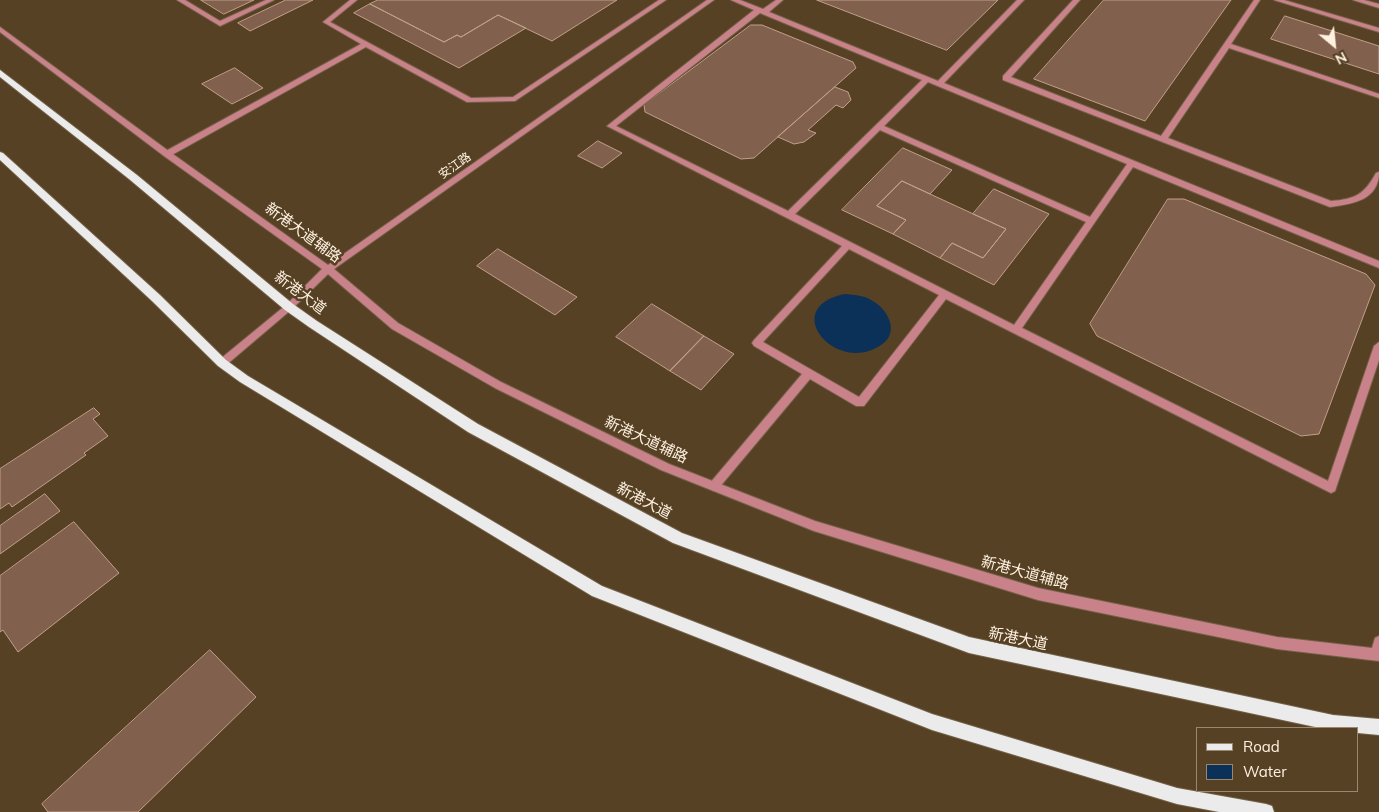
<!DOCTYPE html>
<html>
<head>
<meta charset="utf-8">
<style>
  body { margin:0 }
  #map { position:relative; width:1379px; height:812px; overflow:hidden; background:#564125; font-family:Mulish,sans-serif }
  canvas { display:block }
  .legend { position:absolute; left:1196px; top:727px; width:162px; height:65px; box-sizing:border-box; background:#564125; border:1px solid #998770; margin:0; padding:6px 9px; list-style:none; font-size:15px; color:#fef1e0 }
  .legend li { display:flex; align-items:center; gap:10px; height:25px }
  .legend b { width:25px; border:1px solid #998770 }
  .north { position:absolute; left:1309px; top:20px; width:50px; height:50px; -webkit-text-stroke:4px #564125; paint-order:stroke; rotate:152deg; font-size:14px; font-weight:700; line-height:20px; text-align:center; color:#fef1e0 }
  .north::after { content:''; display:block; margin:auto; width:18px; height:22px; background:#fef1e0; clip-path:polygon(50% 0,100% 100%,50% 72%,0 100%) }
</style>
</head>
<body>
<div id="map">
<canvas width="1379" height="812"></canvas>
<ul class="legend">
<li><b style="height:6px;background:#ebebeb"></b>Road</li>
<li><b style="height:14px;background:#0b3158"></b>Water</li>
</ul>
<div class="north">N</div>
</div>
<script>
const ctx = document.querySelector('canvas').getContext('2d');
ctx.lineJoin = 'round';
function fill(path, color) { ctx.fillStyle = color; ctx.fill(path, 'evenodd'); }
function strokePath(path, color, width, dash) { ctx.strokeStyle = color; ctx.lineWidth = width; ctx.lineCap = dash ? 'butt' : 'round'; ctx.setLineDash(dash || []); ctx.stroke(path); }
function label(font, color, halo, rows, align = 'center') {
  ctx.font = font + ' Mulish,"Noto Sans SC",sans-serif'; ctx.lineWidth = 5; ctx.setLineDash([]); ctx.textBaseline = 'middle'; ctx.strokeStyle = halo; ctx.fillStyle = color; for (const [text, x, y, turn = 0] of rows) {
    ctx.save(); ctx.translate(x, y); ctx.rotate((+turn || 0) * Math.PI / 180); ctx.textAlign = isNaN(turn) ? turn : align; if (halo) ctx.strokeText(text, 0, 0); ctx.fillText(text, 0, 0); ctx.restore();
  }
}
const water = new Path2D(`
  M845 294C854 295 863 295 871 300 887 308 901 332 881 345 836 376 778 307 845 294Z`);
const building = new Path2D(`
  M201 0H254L224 14Z
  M286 0H313L250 31 238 23Z
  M378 0H617L552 41 498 15 461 37 457 35 444 42 370 4Z
  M817 0H998L947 50Z
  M1104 0H1231L1145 121 1034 79Z
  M370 4 444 42 457 35 461 37 498 15 526 28 459 68 354 13Z
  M1285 16 1379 46V74L1271 39Z
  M751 25H762L853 62 856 68 754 158 741 159 645 112 644 105Z
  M235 68 263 88 232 104 202 84Z
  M835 87 848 92 851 100 843 108 836 105 808 130 816 133 804 142 794 144 778 137Z
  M598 141 622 153 602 168 578 156Z
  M903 148 952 170 930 194 902 181 877 206 906 220 893 234 842 210Z
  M902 181 930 194 1006 229 983 258 952 243 940 258 893 234 906 220 877 206Z
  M994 189 1049 214 994 285 940 258 952 243 983 258 1006 229 973 214Z
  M1168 199H1184L1366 274 1375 285 1319 434 1301 436 1097 336 1090 324Z
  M498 249 577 297 555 315 477 266Z
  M652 304 704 336 670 371 616 337Z
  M704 336 734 354 701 390 670 371Z
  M94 408 100 414 93 419 108 436 84 453 86 455 12 507 9 503 0 509V469Z
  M45 494 60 511 0 554V526Z
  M74 522 119 573 18 652 3 630 0 632V576Z
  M210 650 256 697 138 812H48L42 804Z`);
const service = new Path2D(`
  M177 0H185L220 21 266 0H274L220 26Z
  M350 0H357L330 22 471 98 513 97 659 0H666L515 101 467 102 366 47 170 156H164V152L361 44 323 22Z
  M731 0H740L763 9 776 0H783L769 12 938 81 1017 0H1024L944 83 1379 261V268L1133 167 1022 328 1328 481 1374 346 1379 342V360L1335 491 1331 493 1327 491 946 299 864 406H856L810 379 718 489 714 491 710 489 709 486 710 483 802 374 754 346 752 343 754 340 842 246 607 126 754 10ZM760 13 922 80 788 211 616 126ZM928 82 1127 164 1090 217 884 126ZM880 130 1086 222 1014 325 795 214ZM849 249 939 295 859 397 763 342Z
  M1073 0H1080L1011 77 1161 136 1254 0H1260L1231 44 1379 94V98L1229 48 1168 138 1331 201C1355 199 1364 195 1376 173L1379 172C1379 200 1353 204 1330 207L1003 80V76Z
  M1274 0H1284L1379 28V32Z`);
const minor = new Path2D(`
  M707 0H714L334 269 398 323 501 382 669 464 815 521 1038 588 1277 637 1372 648 1375 638 1379 636V661L1277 649 1038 600 814 531 661 470 495 388 392 329 328 274 292 309 225 366H219L217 363 219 360 286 305 322 269 164 156 0 32V27L170 152 328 265Z
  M1353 0H1364L1379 4V8Z`);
const primary = new Path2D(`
  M0 70 137 175 293 304 317 321 478 424 682 533 969 637 1333 715 1379 719V735L1358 733V728H1320L969 653 673 543 468 432 309 327 285 310 129 179 0 77Z
  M0 152 3 153 160 295 226 360 248 376 602 586 932 714 1177 788 1266 804 1272 806 1274 812H1219L1177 804 932 730 592 596 240 382 218 366 152 301 0 160Z`);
const farStreetnames = [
  ["安江路",455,166,-35]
];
const streetNames = [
  ["新港大道辅路",303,233,36],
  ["新港大道",300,293,37],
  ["新港大道辅路",646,440,25],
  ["新港大道",644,501,28],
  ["新港大道辅路",1025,573,15],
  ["新港大道",1018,639,12]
];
fill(water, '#0b3158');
fill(building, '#81614d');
strokePath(building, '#c29f8a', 1);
strokePath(service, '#746147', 2);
strokePath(minor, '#746147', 2);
strokePath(primary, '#746147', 2);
fill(service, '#c98289');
fill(minor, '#c98289');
fill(primary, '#ebebeb');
label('12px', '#fef1e0', '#564125', farStreetnames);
label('15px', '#fef1e0', '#564125', streetNames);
</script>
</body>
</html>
